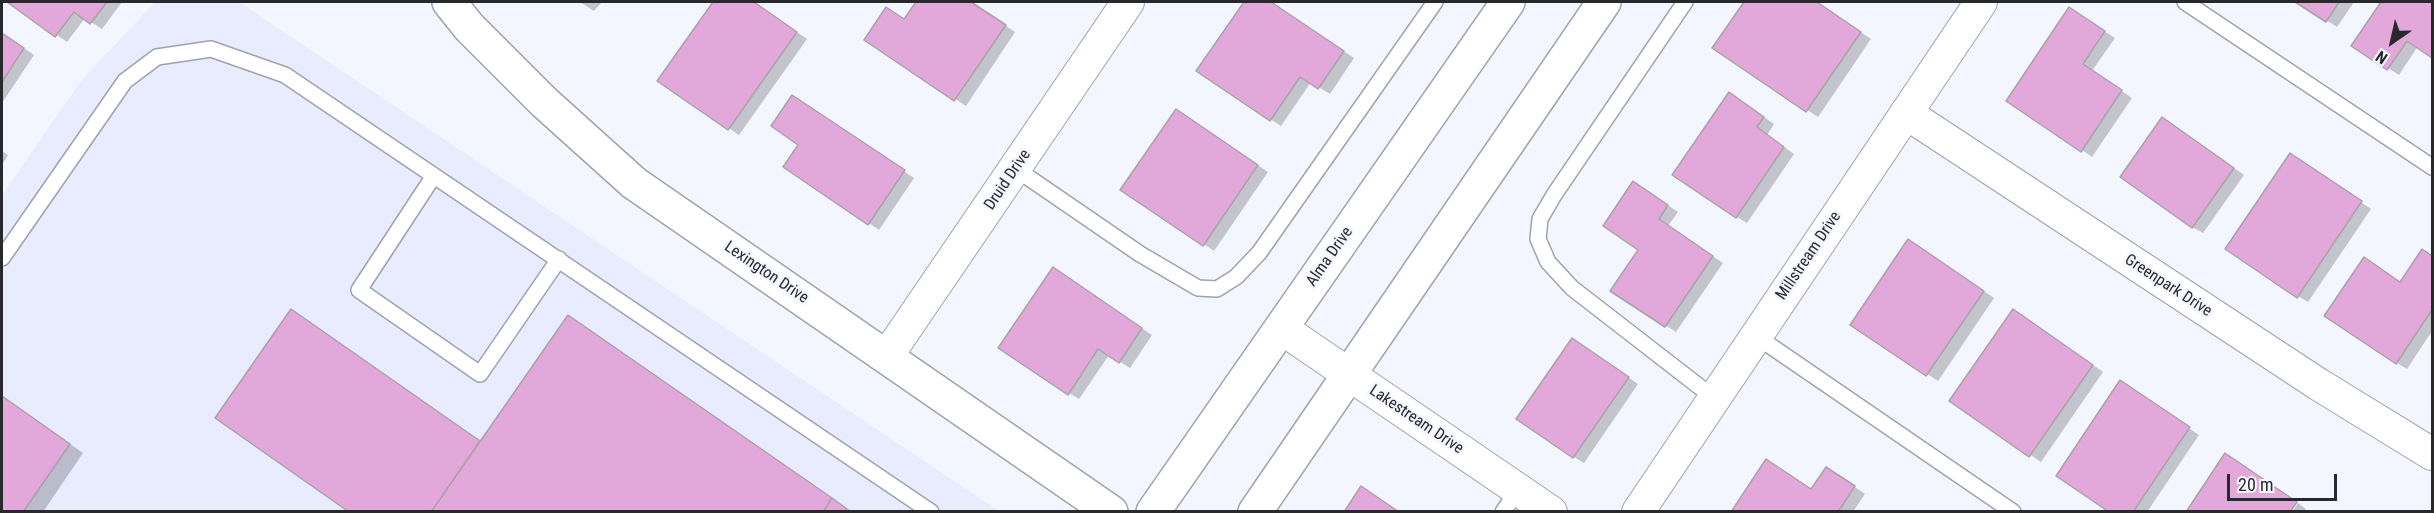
<!DOCTYPE html>
<html>
<head>
<meta charset="utf-8">
<style>
  body { margin:0 }
  #map { position:relative; width:2434px; height:513px; overflow:hidden; background:#f4f6ff; font-family:"Roboto Condensed",sans-serif }
  canvas { display:block }
  .frame { position:absolute; inset:0; border:3px solid #28292d; pointer-events:none }
  .north { position:absolute; left:2362px; top:12px; width:60px; height:60px; -webkit-text-stroke:4px #f4f6ff; paint-order:stroke; rotate:214deg; font-size:16px; font-weight:700; line-height:24px; text-align:center; color:#28292d }
  .north::after { content:''; display:block; margin:auto; width:21px; height:27px; background:#28292d; clip-path:polygon(50% 0,100% 100%,50% 72%,0 100%) }
  .scale { position:absolute; left:2227px; top:474px; width:110px; height:27px; box-sizing:border-box; border:3px solid #28292d; border-top:0; padding-left:8px; font-size:18px; line-height:21px; white-space:nowrap; color:#28292d; -webkit-text-stroke:4px #f4f6ff; paint-order:stroke }
</style>
</head>
<body>
<div id="map">
<canvas width="2434" height="513"></canvas>
<div class="frame"></div>
<div class="north">N</div>
<div class="scale">20 m</div>
</div>
<script>
const ctx = document.querySelector('canvas').getContext('2d');
ctx.lineJoin = 'round';
function fill(path, color) { ctx.fillStyle = color; ctx.fill(path, 'evenodd'); }
function strokePath(path, color, width, dash) { ctx.strokeStyle = color; ctx.lineWidth = width; ctx.lineCap = dash ? 'butt' : 'round'; ctx.setLineDash(dash || []); ctx.stroke(path); }
function label(font, color, halo, rows, align = 'center') {
  ctx.font = font + ' "Roboto Condensed",sans-serif'; ctx.lineWidth = 5; ctx.setLineDash([]); ctx.textBaseline = 'middle'; ctx.strokeStyle = halo; ctx.fillStyle = color; for (const [text, x, y, turn = 0] of rows) {
    ctx.save(); ctx.translate(x, y); ctx.rotate((+turn || 0) * Math.PI / 180); ctx.textAlign = isNaN(turn) ? turn : align; if (halo) ctx.strokeText(text, 0, 0); ctx.fillText(text, 0, 0); ctx.restore();
  }
}
const built = new Path2D(`
  M155 2H239L999 511 2 512V195L81 81Z`);
const shadow = new Path2D(`
  M10 2H122L102 29 85 18 67 42Z
  M580 2H602L594 11Z
  M715 2H753L807 39 739 135 659 80Z
  M918 2H970L1015 32 966 106 866 39 905 21Z
  M1245 2H1270L1354 58 1330 94 1311 82 1281 126 1198 71Z
  M1746 2H1816L1871 39 1818 117 1714 48Z
  M2298 2H2354L2337 27Z
  M2383 2H2432V56L2418 46 2399 75 2353 45Z
  M2080 15 2115 38 2092 71 2132 98 2092 157 2082 150Z
  M2 33 34 55 2 103Z
  M1740 100 1774 124 1767 135 1794 154 1747 223 1737 217Z
  M803 103 914 178 879 230 869 223 800 144Z
  M1187 117 1268 172 1214 251 1122 189Z
  M2173 125 2244 175 2203 233 2192 227Z
  M2 151 8 155 2 165Z
  M2301 161 2371 209 2308 302 2298 296Z
  M1644 189 1678 212 1668 226 1723 263 1676 332 1612 290 1640 249Z
  M1919 247 1994 298 1938 381 1852 324Z
  M2423 251 2432 257V331L2407 369 2397 363 2401 283Z
  M1064 275 1152 335 1130 368 1109 355 1079 399 1069 393Z
  M569 317 583 325 851 512H352L305 319 481 442Z
  M2024 317 2103 372 2041 462 1951 401Z
  M1583 346 1638 384 1584 463 1574 457Z
  M2130 389 2199 435 2147 512H2112Z
  M2 396 83 453 43 512H2Z
  M1837 475 1865 494 1853 512H1733L1812 490Z
  M2298 503 2306 509 2305 512H2292Z`);
const building = new Path2D(`
  M7 2H107L90 24 74 12 55 37Z
  M713 2H754L797 32 728 130 657 81Z
  M916 2H971L1006 25 954 101 864 40 886 7 904 19Z
  M1244 2H1271L1344 51 1318 89 1300 77 1270 121 1196 71Z
  M1744 2H1817L1861 32 1806 112 1712 48Z
  M2295 2H2339L2326 22Z
  M2381 2H2432V58L2407 41 2387 70 2351 46Z
  M2069 7 2105 31 2083 64 2122 90 2081 152 2006 101Z
  M2 33 24 48 2 82Z
  M1729 92 1764 117 1757 127 1784 147 1736 218 1672 175Z
  M792 95 905 170 868 225 783 167 798 145 771 126Z
  M1176 109 1258 165 1203 246 1120 190Z
  M2162 117 2234 168 2192 228 2120 177Z
  M2290 153 2362 201 2297 298 2225 249Z
  M1633 181 1668 205 1659 219 1713 256 1665 327 1610 291 1638 250 1603 226Z
  M1908 239 1984 291 1926 376 1850 325Z
  M2422 249 2432 256V310L2396 364 2324 316 2364 257 2400 282Z
  M1053 267 1142 328 1119 363 1098 349 1068 395 998 348Z
  M291 309 480 441 431 512H349L215 418Z
  M2013 309 2093 365 2029 457 1949 401Z
  M568 315 832 498 823 512H431Z
  M1572 338 1629 377 1573 458 1516 419Z
  M2120 380 2190 427 2133 512H2109L2056 476Z
  M2 396 70 444 23 512H2Z
  M2225 453 2297 502 2290 512H2186Z
  M1766 459 1811 489 1826 467 1855 486 1838 512H1731Z
  M1361 486 1399 512H1344Z
  M832 498 851 512H823Z`);
const service = new Path2D(`
  M1685 2 1554 195 1540 219 1538 239 1548 262 1572 288 1714 398
  M2185 2 2432 167
  M1016 169 1140 254 1198 288 1217 289 1236 277 1259 253 1435 2
  M433 177 359 290 480 374 559 259
  M2 258 125 81 157 57 211 49 285 75 931 512
  M1756 336 2013 512
  M1503 512 1518 489`);
const minor = new Path2D(`
  M1906 113 2318 384 2432 454
  M1281 328 1551 512
  M887 356 1128 2
  M1638 512 1981 2`);
const tertiary = new Path2D(`
  M449 2 469 27 544 102 634 183 1111 512`);
const secondary = new Path2D(`
  M1153 512 1508 2
  M1255 512 1604 2`);
const streetNames = [
  ["Druid Drive",1008,180,-56],
  ["Millstream Drive",1809,256,-56],
  ["Alma Drive",1330,257,-55],
  ["Lexington Drive",766,273,34],
  ["Greenpark Drive",2168,286,33],
  ["Lakestream Drive",1416,420,34]
];
fill(built, '#e9ecff');
fill(shadow, '#0003');
fill(building, '#e3a8da');
strokePath(building, '#aaa1a9', 1.5);
strokePath(service, '#a0a2ac', 18);
strokePath(minor, '#a0a2ac', 34);
strokePath(tertiary, '#a0a2ac', 36);
strokePath(secondary, '#a0a2ac', 36);
strokePath(service, '#fff', 15);
strokePath(minor, '#fff', 32);
strokePath(tertiary, '#fff', 33);
strokePath(secondary, '#fff', 33);
label('16px', '#28292d', '#f4f6ff', streetNames);
</script>
</body>
</html>
